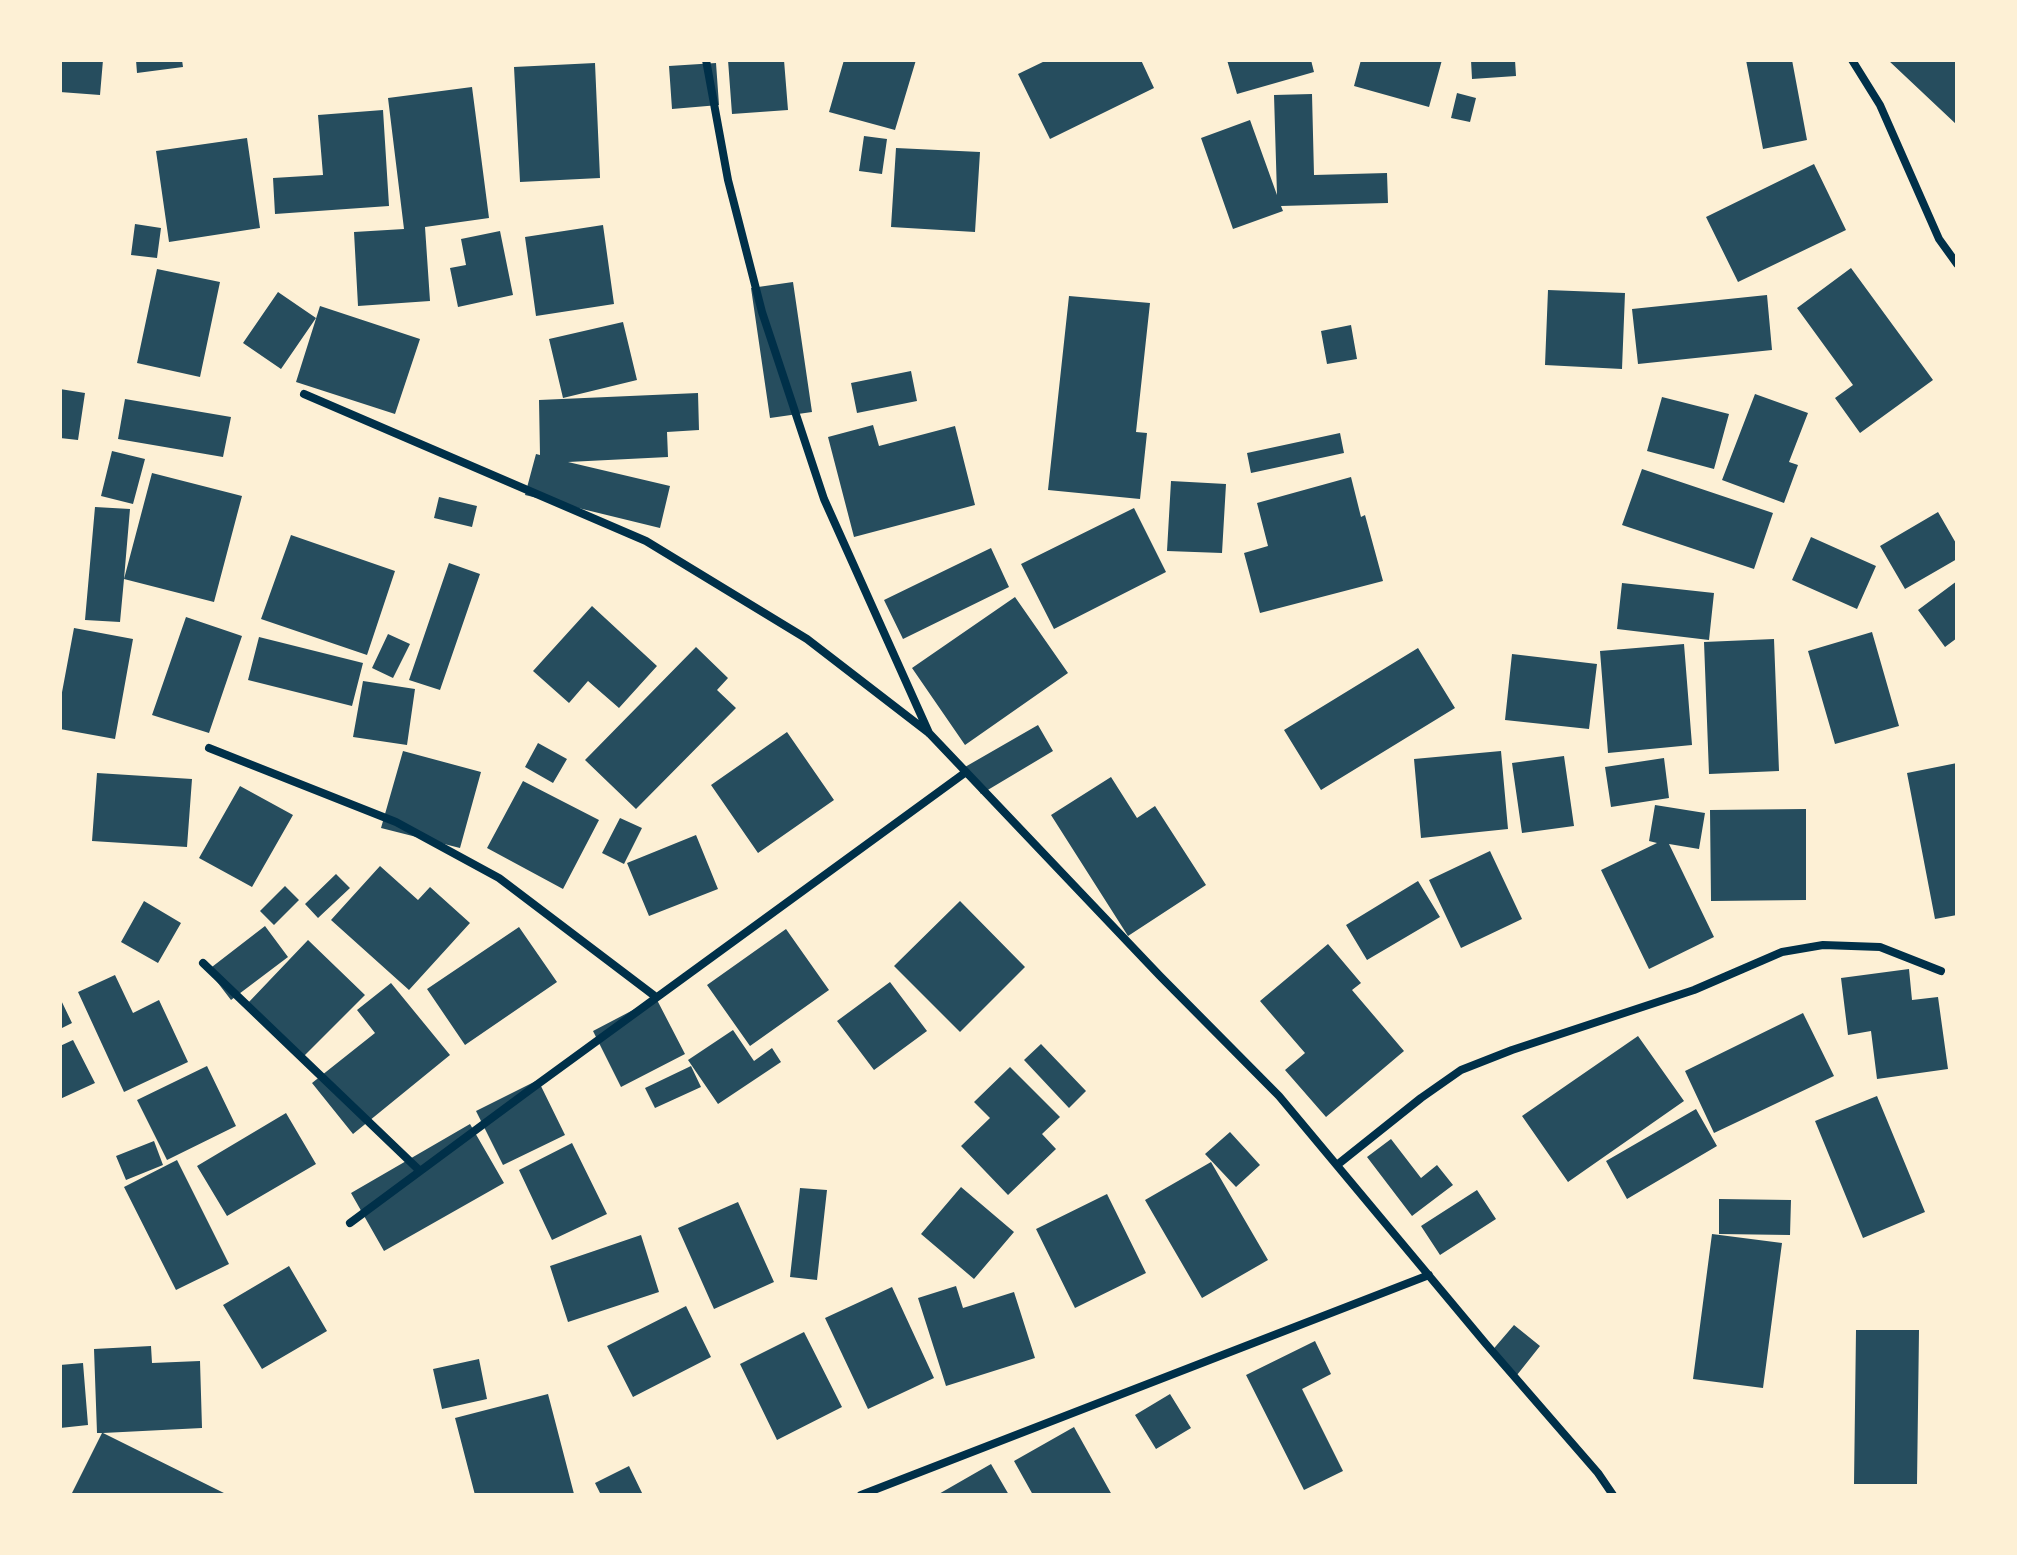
<!DOCTYPE html>
<html>
<head>
<meta charset="utf-8">
<style>
  body { margin:0 }
  #map { position:relative; width:2017px; height:1555px; overflow:hidden; background:#fdf0d5; font-family:Barlow,sans-serif }
  canvas { display:block }
  .frame { position:absolute; inset:0; border:62px solid #fdf0d5; pointer-events:none }
</style>
</head>
<body>
<div id="map">
<canvas width="2017" height="1555"></canvas>
<div class="frame"></div>
</div>
<script>
const ctx = document.querySelector('canvas').getContext('2d');
ctx.lineJoin = 'round';
function fill(path, color) { ctx.fillStyle = color; ctx.fill(path, 'evenodd'); }
function strokePath(path, color, width, dash) { ctx.strokeStyle = color; ctx.lineWidth = width; ctx.lineCap = dash ? 'butt' : 'round'; ctx.setLineDash(dash || []); ctx.stroke(path); }
const building = new Path2D(`
  M60 60H103L100 95 60 92Z
  M136 60H182L183 67 137 73Z
  M728 60H784L788 110 732 114Z
  M844 60H916L895 130 829 112Z
  M1047 60H1141L1154 88 1050 139 1018 74Z
  M1227 60H1311L1314 72 1237 94Z
  M1361 60H1442L1429 107 1354 86Z
  M1471 60H1515L1516 76 1472 79Z
  M1746 60H1792L1807 140 1763 149Z
  M1888 60H1957V125Z
  M595 63 600 178 520 182 514 67Z
  M716 63 719 105 672 109 669 66Z
  M472 87 489 218 425 227 430 301 358 306 354 232 404 229 388 98Z
  M1457 93 1476 98 1470 122 1451 118Z
  M1312 94 1314 175 1387 173 1388 203 1281 206 1283 211 1233 229 1201 138 1250 120 1277 195 1274 95Z
  M383 110 389 206 275 214 273 178 323 175 318 115Z
  M864 136 887 139 882 174 859 171Z
  M247 138 260 228 169 242 156 151Z
  M896 148 980 152 975 232 891 227Z
  M1814 164 1846 230 1738 282 1706 217Z
  M135 224 161 228 157 258 131 255Z
  M603 225 614 304 536 316 525 237Z
  M500 231 513 295 458 307 450 268 466 265 461 239Z
  M1851 268 1933 380 1860 433 1835 398 1853 385 1797 308Z
  M157 269 220 282 200 377 137 363Z
  M793 282 812 412 770 418 751 288Z
  M1548 290 1625 293 1622 369 1545 365Z
  M278 292 316 318 281 369 243 343Z
  M1767 295 1772 350 1638 364 1632 309Z
  M1069 296 1150 303 1136 432 1147 433 1140 499 1048 490Z
  M320 306 420 339 395 414 296 382Z
  M623 322 637 380 563 398 549 339Z
  M1351 325 1357 359 1327 364 1321 331Z
  M911 371 917 401 857 413 851 383Z
  M60 389 85 393 78 440 60 438Z
  M698 393 699 430 667 432 668 457 568 462 670 486 660 528 525 495 536 454 540 455 539 400Z
  M1755 394 1808 413 1789 462 1798 465 1784 503 1722 480Z
  M1662 397 1729 414 1714 469 1647 451Z
  M125 399 231 417 223 457 118 439Z
  M873 425 879 446 955 426 975 505 854 537 828 437Z
  M1340 433 1344 453 1251 473 1247 453Z
  M112 451 145 459 133 504 101 496Z
  M1642 469 1773 513 1754 569 1622 525Z
  M152 473 242 496 214 602 124 579 120 622 85 620 95 507 130 509 124 579Z
  M1351 477 1361 517 1365 515 1383 581 1260 613 1244 553 1268 546 1257 503Z
  M1171 481 1226 484 1222 553 1167 551Z
  M439 497 477 506 472 527 434 518Z
  M1134 508 1166 572 1054 629 1021 564Z
  M1938 512 1957 545V559L1905 589 1880 546Z
  M291 535 395 571 367 655 261 619Z
  M1811 537 1876 566 1857 609 1792 580Z
  M991 548 1009 587 903 639 884 600Z
  M449 563 480 574 440 690 409 680Z
  M1957 581V638L1945 647 1918 610Z
  M1622 583 1714 593 1709 640 1617 629Z
  M1015 597 1068 673 965 745 912 668Z
  M592 606 657 666 619 708 588 681 569 703 533 671Z
  M186 617 242 636 209 733 152 715Z
  M74 628 133 639 115 739 60 729V703Z
  M1872 632 1899 726 1835 744 1808 651Z
  M388 634 410 644 393 678 372 668Z
  M259 637 363 663 352 706 248 680Z
  M1774 639 1779 771 1709 774 1704 642Z
  M1684 644 1692 745 1608 753 1600 651Z
  M696 647 728 678 717 690 736 708 636 809 585 760Z
  M1418 648 1455 708 1321 790 1284 730Z
  M1512 654 1597 664 1589 729 1505 720Z
  M363 681 415 689 407 745 353 737Z
  M1038 725 1053 751 981 794 965 767Z
  M787 732 834 800 758 853 711 785Z
  M538 743 567 759 553 783 525 767Z
  M403 751 481 772 460 848 381 828Z
  M1501 751 1508 829 1421 838 1414 759Z
  M1564 756 1574 826 1522 833 1512 763Z
  M1664 758 1669 798 1611 807 1605 767Z
  M1957 763V915L1935 919 1907 773Z
  M97 773 192 779 187 847 92 841Z
  M1111 777 1137 818 1155 806 1206 885 1128 936 1051 815Z
  M523 781 599 820 563 889 487 848Z
  M240 786 293 815 252 887 199 858Z
  M1655 805 1705 813 1699 849 1669 844 1714 937 1649 969 1601 870 1657 843 1649 841Z
  M1806 809V900L1711 901 1710 810Z
  M620 818 642 828 624 864 602 853Z
  M696 835 718 889 649 916 627 863Z
  M1490 851 1522 919 1461 948 1429 880Z
  M380 866 418 900 430 887 470 923 409 990 331 920Z
  M336 874 350 888 318 918 305 904Z
  M1418 881 1440 917 1367 960 1346 925Z
  M285 886 299 900 274 925 260 911Z
  M144 901 181 923 158 963 121 942Z
  M960 901 1025 967 960 1032 894 966Z
  M265 926 288 957 231 1000 208 970Z
  M519 927 557 982 465 1045 427 989Z
  M786 929 829 990 750 1046 707 985Z
  M308 940 365 995 303 1057 248 1003Z
  M1328 944 1361 983 1352 990 1404 1051 1326 1117 1285 1070 1305 1053 1260 1001Z
  M1909 969 1912 1000 1938 997 1948 1069 1877 1079 1871 1031 1848 1035 1841 978Z
  M115 975 133 1013 159 1000 188 1062 124 1092 78 992Z
  M890 982 927 1031 874 1070 837 1021Z
  M391 983 450 1055 353 1134 312 1083 375 1033 357 1010Z
  M60 998 72 1023 60 1029Z
  M656 998 685 1054 621 1087 593 1031Z
  M1803 1013 1834 1076 1714 1133 1685 1071Z
  M733 1030 754 1061 772 1048 781 1062 718 1104 688 1060Z
  M1638 1036 1684 1101 1568 1182 1522 1116Z
  M73 1040 95 1083 60 1099V1046Z
  M1041 1044 1086 1091 1069 1108 1024 1060Z
  M207 1066 236 1126 167 1160 137 1100Z
  M691 1066 701 1087 655 1108 645 1088Z
  M1010 1067 1060 1117 1042 1134 1056 1149 1008 1195 961 1146 990 1118 974 1102Z
  M538 1080 565 1135 503 1165 476 1111Z
  M1877 1096 1925 1212 1863 1238 1815 1121Z
  M1696 1109 1717 1146 1627 1199 1606 1161Z
  M286 1113 316 1164 227 1216 197 1166Z
  M470 1124 504 1183 384 1251 351 1193Z
  M1230 1132 1260 1165 1236 1187 1205 1154Z
  M1391 1139 1421 1178 1437 1165 1453 1185 1412 1216 1367 1157Z
  M154 1141 163 1165 126 1180 116 1156Z
  M572 1143 607 1214 552 1240 519 1170Z
  M177 1160 229 1264 176 1290 124 1187Z
  M1211 1162 1268 1260 1202 1298 1145 1200Z
  M961 1187 1014 1232 974 1279 921 1234Z
  M800 1188 827 1190 817 1280 790 1277Z
  M1477 1190 1496 1219 1440 1255 1421 1226Z
  M1107 1194 1146 1273 1075 1308 1036 1229Z
  M1719 1199 1791 1200 1790 1235 1719 1234Z
  M738 1202 774 1282 714 1309 678 1228Z
  M1712 1234 1782 1243 1763 1388 1693 1379Z
  M641 1235 659 1292 568 1322 550 1266Z
  M289 1266 327 1331 262 1369 223 1305Z
  M956 1286 963 1308 1014 1292 1035 1358 946 1386 918 1298Z
  M892 1287 934 1378 868 1409 825 1318Z
  M686 1306 711 1357 633 1397 607 1346Z
  M1514 1325 1540 1346 1517 1375 1490 1353Z
  M1856 1330H1919L1917 1484H1854Z
  M804 1332 842 1407 777 1440 740 1364Z
  M1315 1341 1331 1374 1302 1389 1343 1471 1304 1490 1246 1375Z
  M151 1346 152 1363 200 1361 202 1428 103 1433 228 1495H71L102 1433H97L94 1349Z
  M479 1359 487 1399 442 1409 433 1369Z
  M83 1363 88 1425 60 1428V1365Z
  M548 1394 574 1494 475 1495 455 1418Z
  M1170 1394 1191 1428 1156 1449 1135 1415Z
  M1074 1427 1112 1495H1033L1014 1461Z
  M991 1464 1009 1495H937Z
  M629 1466 643 1495H601L595 1483Z`);
const minor = new Path2D(`
  M706 60 728 180 762 312 824 499 929 733
  M1852 60 1880 105 1939 239 1957 264
  M304 394 646 541 807 639 929 733 1160 976 1279 1096 1486 1344 1598 1473 1613 1495
  M209 748 396 822 499 878 656 997
  M203 963 420 1171
  M1337 1165 1421 1098 1461 1070 1512 1050 1694 990 1782 952 1823 945 1880 947 1941 971
  M350 1223 531 1089 966 772
  M861 1495 1429 1275`);
fill(building, '#264d5e');
strokePath(minor, '#003049', 8);
</script>
</body>
</html>
